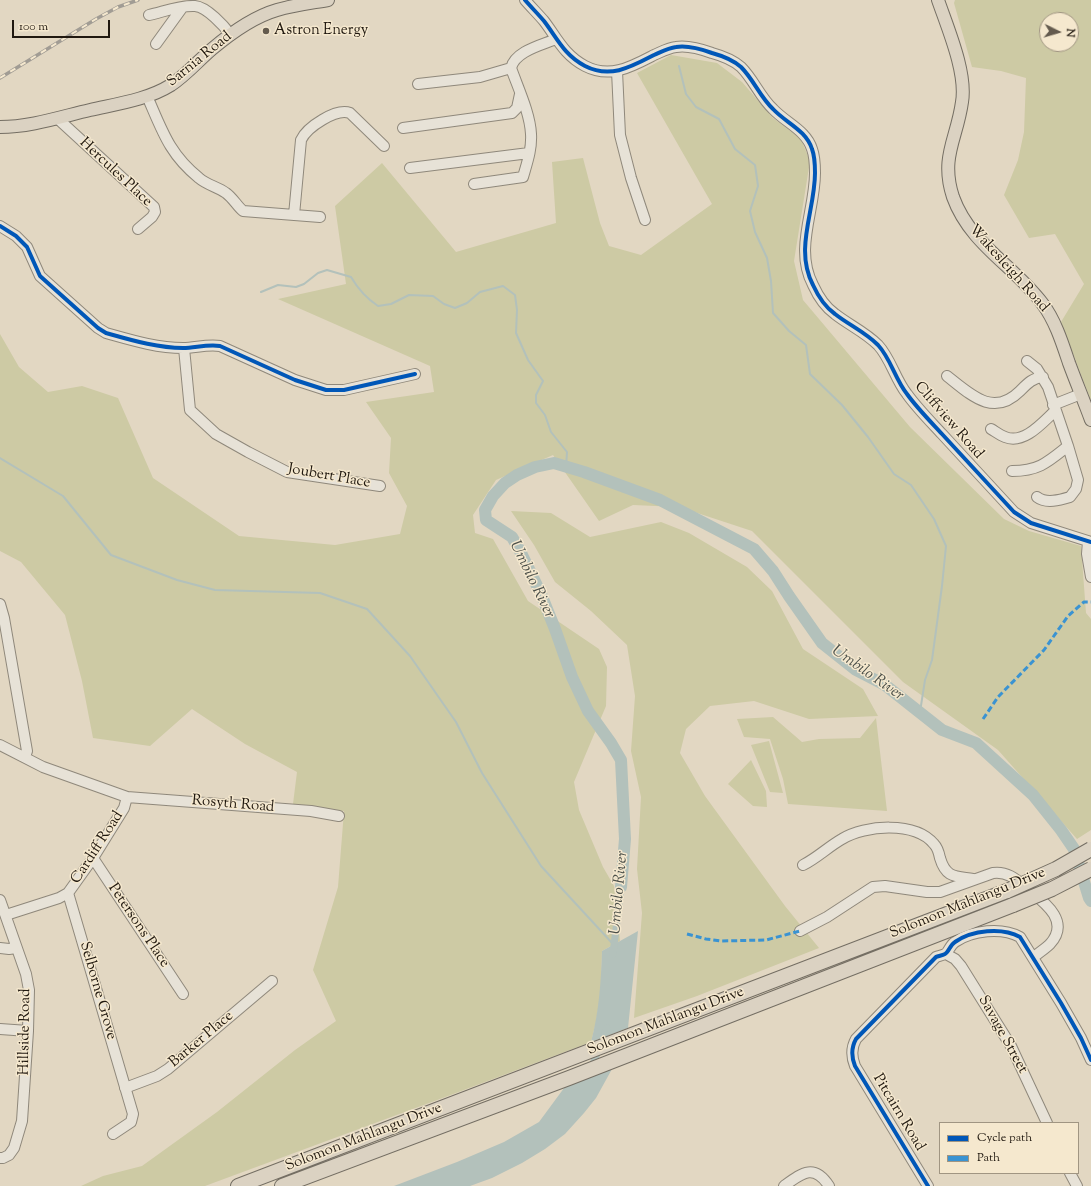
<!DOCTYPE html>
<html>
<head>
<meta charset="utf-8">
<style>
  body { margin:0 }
  #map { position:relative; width:1091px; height:1186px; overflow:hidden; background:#e2d7c2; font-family:"Sorts Mill Goudy",serif }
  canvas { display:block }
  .legend { position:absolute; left:939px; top:1122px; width:140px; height:52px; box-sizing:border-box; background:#f5e8ce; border:1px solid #a09582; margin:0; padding:5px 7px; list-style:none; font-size:12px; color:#20180f }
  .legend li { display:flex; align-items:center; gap:8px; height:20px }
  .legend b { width:20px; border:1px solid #a09582 }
  .north { position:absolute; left:1039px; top:12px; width:40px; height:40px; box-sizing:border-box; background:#f5e8ce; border:1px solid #a09582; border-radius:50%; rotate:95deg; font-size:11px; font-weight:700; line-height:16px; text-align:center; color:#20180f }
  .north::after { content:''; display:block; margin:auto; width:14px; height:18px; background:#645b4e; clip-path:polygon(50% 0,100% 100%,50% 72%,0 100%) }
  .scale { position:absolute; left:12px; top:20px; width:98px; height:18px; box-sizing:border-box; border:2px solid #20180f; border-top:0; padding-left:5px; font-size:12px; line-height:14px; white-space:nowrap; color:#20180f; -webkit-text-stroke:3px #f5e8ce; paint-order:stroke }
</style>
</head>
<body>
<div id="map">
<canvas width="1091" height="1186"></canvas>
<ul class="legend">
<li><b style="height:5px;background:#0057b8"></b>Cycle path</li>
<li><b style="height:5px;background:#3a93d2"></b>Path</li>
</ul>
<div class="north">N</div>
<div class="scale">100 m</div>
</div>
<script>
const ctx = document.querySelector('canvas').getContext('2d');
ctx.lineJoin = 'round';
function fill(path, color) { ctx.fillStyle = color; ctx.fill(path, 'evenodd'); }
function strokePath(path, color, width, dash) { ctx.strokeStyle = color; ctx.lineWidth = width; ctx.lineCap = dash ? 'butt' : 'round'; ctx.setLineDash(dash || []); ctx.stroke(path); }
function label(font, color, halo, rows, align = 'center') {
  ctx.font = font + ' "Sorts Mill Goudy",serif'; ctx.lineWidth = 3; ctx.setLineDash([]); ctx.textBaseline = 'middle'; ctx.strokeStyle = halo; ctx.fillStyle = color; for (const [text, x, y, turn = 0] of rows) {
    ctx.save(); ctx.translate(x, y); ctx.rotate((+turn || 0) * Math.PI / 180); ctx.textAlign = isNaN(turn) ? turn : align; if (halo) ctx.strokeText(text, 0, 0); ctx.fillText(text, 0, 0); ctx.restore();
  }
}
const green = new Path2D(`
  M955 0H1091V401L1061 322 1084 284 1055 234 1029 238 1004 195 1018 160 1024 132 1026 78 1001 71 972 67 954 3ZM1047 20H1071V44H1047Z
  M671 55 717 63 742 82 773 118 801 139 810 161 794 261 803 300 910 427 1004 519 1029 531 1081 546 1086 613 1091 619V830L1077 839 998 750 903 682 752 531 679 507 633 505 599 521 553 455 496 480 473 515 475 533 493 539 528 601 599 649 607 667 606 706 574 782 579 810 603 867 614 886 620 941 602 951 601 992 596 1022 591 1042 448 1096 205 1186H81L103 1176 142 1166 217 1112 295 1050 336 1021 313 970 338 887 344 811 293 804 297 772 245 744 192 709 150 746 93 738 82 681 65 615 21 562 0 551V334L19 367 48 392 82 386 118 398 153 478 239 536 335 545 400 534 407 506 389 473 391 438 366 402 434 392 430 366 278 299 346 284 335 206 382 163 456 252 556 223 552 162 583 158 600 223 609 246 641 255 712 204 637 73Z
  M511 511 551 513 590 537 661 522 689 533 747 567 772 591 803 649 863 689 878 716 809 719 754 701 710 706 686 729 680 753 705 796 785 906 819 948 697 996 634 1018 642 913 637 869 641 797 631 751 635 696 627 645 591 611 555 582 534 545Z
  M773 717 802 742 819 739 860 738 876 718 887 811 788 804 783 779 770 739 744 737 737 719Z
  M769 741 783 793 770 792 751 745Z
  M751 760 766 791 767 807 753 806 728 784Z`);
const water = new Path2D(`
  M638 931 628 1028 591 1042C599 1012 601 982 602 951Z
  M612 1069 596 1098 584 1113 565 1134 545 1149 522 1163 492 1178 470 1186H394L457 1162 504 1142 539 1122 567 1084Z`);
const stream = new Path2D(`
  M679 66 686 94 696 107 719 119 735 149 755 165 758 186 750 211 755 232 767 258 771 281 773 313 789 331 806 345 810 374 842 405 868 437 894 474 911 485 934 519 946 546 942 586 932 660 925 680 920 712
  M261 292 278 285 296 287 304 284 318 273 327 270 351 277C358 289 366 298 378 306L391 304 409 295 433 296 444 304 455 308 467 303 480 292 503 286 515 295 517 310 516 333 528 360 543 381 536 395V403L545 415 551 432 567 452 566 467
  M0 458 63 496 111 555 177 580 215 590 320 593 367 609 410 656 456 722 482 773 541 866 613 944`);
const canal = new Path2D(`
  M613 954 621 887
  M591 1069 607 1028`);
const river = new Path2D(`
  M621 887 625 839 621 760 611 743 588 711 572 677 555 629 541 594 520 551 512 537 486 520 485 510 493 496 505 483 517 475 535 467 554 463 584 472 660 500 754 549 773 571 789 596 822 643 856 670 885 685 942 730 976 743 1033 795 1061 830 1074 849 1089 898 1091 901`);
const minor = new Path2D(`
  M525 0C531 7 538 14 544 21 557 38 564 55 585 66 610 79 631 67 654 55 661 52 668 48 676 47 688 45 701 49 712 53 723 56 733 60 741 67 754 80 760 97 773 109 786 123 806 130 812 149 815 157 815 165 815 173 815 211 794 249 813 285 818 296 825 307 835 314 849 325 865 332 878 345 891 359 895 379 907 394 917 408 930 421 942 434 966 460 990 486 1014 512L1031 523 1091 542
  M149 15C163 12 180 5 195 6 207 7 224 26 231 35
  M156 44 182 8
  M617 71 620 135 631 178 645 220
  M418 84 480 77 511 68
  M147 96C162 130 169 154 199 178 207 185 218 187 226 193 233 198 237 206 243 211L320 217
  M57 118 154 207 155 212 152 217 138 229
  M403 128 512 113 517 108 520 94
  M410 168 529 153
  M474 184 523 177C527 163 532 149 531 134 530 113 518 88 511 68 515 51 542 45 556 39
  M294 215 301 140C307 127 336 108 350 113L384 146
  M0 226 16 236 27 247 40 276 98 328 106 333C131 340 157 348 183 348 195 348 207 344 220 346L295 380 326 390H344L415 374
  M184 348 190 410 216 434 248 452 287 472 380 486
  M1027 361 1037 369 1048 387 1068 446 1078 480 1076 489 1070 497C1060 500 1046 504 1037 497
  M947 376C970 394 993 418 1020 391 1027 384 1032 378 1043 377
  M1053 405 1081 394
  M991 429C996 432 1000 435 1005 437 1024 445 1043 422 1055 411
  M1012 471C1039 471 1048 462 1068 446
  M1088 541 1087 554 1091 577
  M0 604 4 618 27 751 25 757
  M0 745 43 767 127 797 124 808 93 858 68 893 59 898 6 915
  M127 797 311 811 339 816
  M93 858 183 994
  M803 865C817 858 828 847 842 839 865 825 915 821 934 844 938 848 939 853 940 858 946 878 955 876 973 879
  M68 893 133 1114 131 1122 113 1134
  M0 900 26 974 29 990 28 1031 22 1121 14 1148 9 1155 3 1158H0
  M800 931 827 917 873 887 885 886 927 892H940L993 873C1008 871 1017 880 1028 889 1044 902 1071 921 1050 944 1045 949 1038 953 1033 958
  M0 948 9 949 16 948
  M946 954 955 959 961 966 1011 1046 1047 1123
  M0 1029 28 1031
  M125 1088 157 1076 168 1069 272 981
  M1070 1173 1077 1186
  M784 1186C802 1173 814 1163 829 1186
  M928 1186 855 1066C851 1056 851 1048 856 1039L936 957C939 956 943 955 945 954 949 952 950 945 955 942 972 930 1002 927 1020 937L1061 1003 1081 1038 1091 1060`);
const major = new Path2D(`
  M938 0C948 29 967 73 962 102 957 139 940 157 953 197 970 244 1013 265 1042 303 1055 320 1062 342 1069 363 1076 382 1084 401 1091 420
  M0 127C30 127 60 117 90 110 116 104 147 100 171 85 186 75 198 61 212 49 231 33 253 17 277 10 294 5 311 3 328 0`);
const highway = new Path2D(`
  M238 1186 1007 891
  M282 1186 569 1078 1013 905`);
const rail = new Path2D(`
  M0 78 96 19 118 7 138 0`);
const highwayBridge = new Path2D(`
  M1007 891 1056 869 1091 849
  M1013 905 1052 889 1091 869`);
const quiet = new Path2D(`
  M983 719 998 697 1044 650 1068 616 1084 602H1091
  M687 934 706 939 721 941 766 940 800 931`);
const cycleway = new Path2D(`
  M525 0C531 7 538 14 544 21 557 38 564 55 585 66 610 79 631 67 654 55 661 52 668 48 676 47 688 45 701 49 712 53 723 56 733 60 741 67 754 80 760 97 773 109 786 123 806 130 812 149 815 157 815 165 815 173 815 211 794 249 813 285 818 296 825 307 835 314 849 325 865 332 878 345 891 359 895 379 907 394 917 408 930 421 942 434 966 460 990 486 1014 512L1031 523 1091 542
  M0 226 16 236 27 247 40 276 98 328 106 333C131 340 157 348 183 348 195 348 207 344 220 346L295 380 326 390H344L415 374
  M928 1186 855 1066C851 1056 851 1048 856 1039L936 957C939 956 943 955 945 954 949 952 950 945 955 942 972 930 1002 927 1020 937L1061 1003 1081 1038 1091 1060`);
const markers = [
  [266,31,4,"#645b4e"]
];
const poiNames = [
  ["Astron Energy",274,31]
];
const streetNames = [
  ["Sarnia Road",200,60,-39],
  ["Hercules Place",115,173,43],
  ["Wakesleigh Road",1008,269,48],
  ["Cliffview Road",948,421,49],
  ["Joubert Place",329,477,10],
  ["Rosyth Road",233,805,5],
  ["Cardiff Road",98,848,-57],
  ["Solomon Mahlangu Drive",968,904,-22],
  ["Petersons Place",138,926,56],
  ["Selborne Grove",97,991,74],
  ["Solomon Mahlangu Drive",666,1022,-21],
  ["Hillside Road",26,1032,-89],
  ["Savage Street",1002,1035,61],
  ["Barker Place",202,1040,-40],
  ["Pitcairn Road",898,1113,59],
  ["Solomon Mahlangu Drive",364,1138,-21]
];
const waterNames = [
  ["Umbilo River",531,580,64],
  ["Umbilo River",867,674,35],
  ["Umbilo River",620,893,-85]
];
fill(green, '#cdcaa4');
fill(water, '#b3c1bb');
strokePath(stream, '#b3c1bb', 2);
strokePath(canal, '#b3c1bb', 7);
strokePath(river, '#b3c1bb', 12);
strokePath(minor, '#8f887b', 12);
strokePath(major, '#746e63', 14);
strokePath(highway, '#746e63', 16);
strokePath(minor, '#e7e2d7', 10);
strokePath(major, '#dbd2c2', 12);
strokePath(highway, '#dbd2c2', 14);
strokePath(rail, '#a19c94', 3.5);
strokePath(rail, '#f5e8ce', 2, [6]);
strokePath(highwayBridge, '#746e63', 16, []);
strokePath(highwayBridge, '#dbd2c2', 14);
strokePath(quiet, '#3a93d2', 3, [6, 3]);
strokePath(cycleway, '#0057b8', 4);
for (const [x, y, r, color] of markers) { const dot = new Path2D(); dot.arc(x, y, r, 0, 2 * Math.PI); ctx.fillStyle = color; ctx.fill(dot); strokePath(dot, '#f5e8ce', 1.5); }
label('15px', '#20180f', '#f5e8ce', poiNames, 'left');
label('15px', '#20180f', '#f5e8ce', streetNames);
label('italic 16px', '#4c504a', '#f5e8ce', waterNames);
</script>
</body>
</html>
